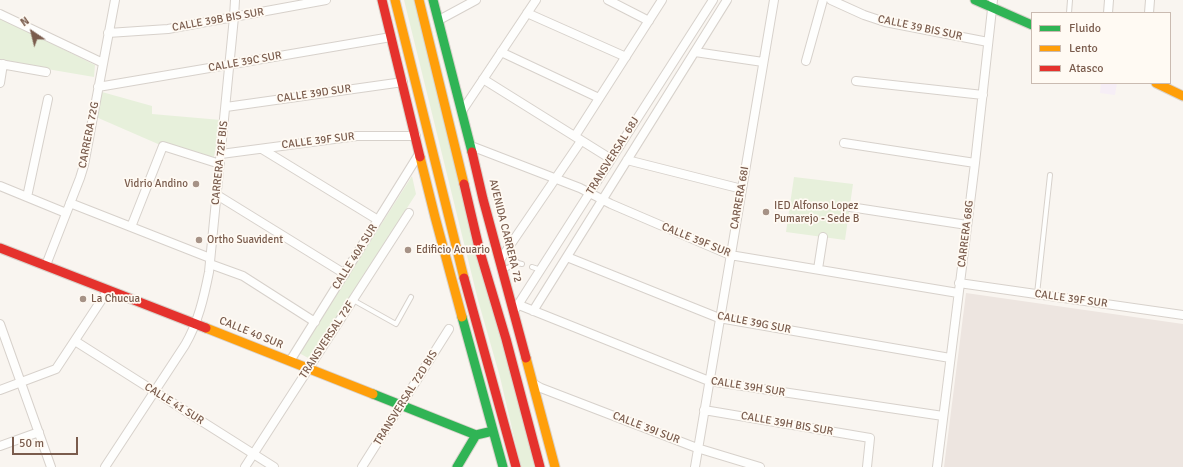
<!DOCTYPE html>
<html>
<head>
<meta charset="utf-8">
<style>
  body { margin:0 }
  #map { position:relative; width:1183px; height:467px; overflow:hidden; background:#f9f5f0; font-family:Signika,sans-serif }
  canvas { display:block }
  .legend { position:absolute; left:1031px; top:12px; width:140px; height:72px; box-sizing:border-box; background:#fffaf3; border:1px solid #cabbb1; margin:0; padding:5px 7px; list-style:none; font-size:12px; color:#7a5c4d }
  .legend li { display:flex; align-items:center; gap:8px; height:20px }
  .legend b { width:20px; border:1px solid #cabbb1 }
  .north { position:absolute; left:12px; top:12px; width:40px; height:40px; -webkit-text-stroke:3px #fffaf3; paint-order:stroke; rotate:325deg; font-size:11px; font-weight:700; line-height:16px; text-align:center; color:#7a5c4d }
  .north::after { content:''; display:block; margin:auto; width:14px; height:18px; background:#7a5c4d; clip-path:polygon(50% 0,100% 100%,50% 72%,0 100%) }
  .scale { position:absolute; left:12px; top:437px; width:66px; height:18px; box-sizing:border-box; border:2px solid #7a5c4d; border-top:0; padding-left:5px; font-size:12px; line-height:14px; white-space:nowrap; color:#7a5c4d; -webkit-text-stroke:3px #fffaf3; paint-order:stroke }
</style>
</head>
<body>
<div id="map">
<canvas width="1183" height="467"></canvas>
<ul class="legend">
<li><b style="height:5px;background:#30b455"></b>Fluido</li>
<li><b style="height:5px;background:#ff9f0a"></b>Lento</li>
<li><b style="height:5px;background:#e5322d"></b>Atasco</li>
</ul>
<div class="north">N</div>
<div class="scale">50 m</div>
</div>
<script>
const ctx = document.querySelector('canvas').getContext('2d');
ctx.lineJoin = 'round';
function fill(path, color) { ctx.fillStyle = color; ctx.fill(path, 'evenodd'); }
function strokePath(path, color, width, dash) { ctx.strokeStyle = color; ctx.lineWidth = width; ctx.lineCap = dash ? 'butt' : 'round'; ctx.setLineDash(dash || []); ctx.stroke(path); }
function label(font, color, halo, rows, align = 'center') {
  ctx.font = font + ' Signika,sans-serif'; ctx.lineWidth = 3.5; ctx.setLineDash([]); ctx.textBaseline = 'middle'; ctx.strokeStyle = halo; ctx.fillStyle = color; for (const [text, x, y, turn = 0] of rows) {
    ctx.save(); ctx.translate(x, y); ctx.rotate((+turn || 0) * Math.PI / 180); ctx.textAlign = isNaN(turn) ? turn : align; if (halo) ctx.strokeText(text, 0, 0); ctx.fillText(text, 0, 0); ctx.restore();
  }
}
const industrial = new Path2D(`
  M966 293 1183 324V467H944Z`);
const education = new Path2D(`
  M1101 83H1117L1115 95 1100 93Z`);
const green = new Path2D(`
  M404 0H414L536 467H521L500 377 478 300Z
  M0 18 95 65 94 77 0 61Z
  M102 92 152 106V114L221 120 214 157 158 144 96 117Z
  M412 176 416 194 310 359 299 353Z
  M794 177 853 184 845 240 786 232Z`);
const lane = new Path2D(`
  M1069 13 1070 0
  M506 250 518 263 522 264
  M532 267 541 270
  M505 269 518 263
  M1037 294 1050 175
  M353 300 396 324 411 297`);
const street = new Path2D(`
  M608 0 649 21
  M831 0 864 15 885 22 988 42
  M527 13 626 57
  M1108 13 1109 0
  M1149 13 1150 0
  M0 14 103 63
  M439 20 476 0
  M108 33 168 29 326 0
  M501 52 599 98
  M695 52 763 62
  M806 61 823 0
  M0 64 46 72
  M483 79 611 159
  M856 81 983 95
  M0 83 3 64
  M98 87 391 37
  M226 107 403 82
  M462 111 536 0
  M575 136 662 0
  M844 143 975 163
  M471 146 580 188 611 204 730 255 958 293
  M262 149 378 220
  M221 154 357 136H416
  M627 160 742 189
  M0 186 66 213
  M217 195 345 274
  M27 197 48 99
  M70 203 210 258
  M850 207 967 225
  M131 227 163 146 220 164
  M567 257 719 318 950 358
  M500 260 581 141
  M210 264 243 276 315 322
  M46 265 80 178 84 165 115 0
  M818 269 823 237
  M959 283 1183 315
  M519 305 709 381 943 416
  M516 308 713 0
  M533 311 727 0
  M0 324 51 467
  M75 341 274 467
  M290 361 419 154
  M534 384 541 388 697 448 760 467
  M0 390 56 369 108 290
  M704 410 870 438 867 467
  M0 446 39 432
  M105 467 185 345C198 323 204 297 209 272L234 17 235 0
  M245 467 409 213
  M362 467 449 329
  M695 467 774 0
  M937 467 975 163 993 0`);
const fast = new Path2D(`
  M433 0 472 152
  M975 0 1032 25
  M462 317 503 467
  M373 394 476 435 493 431
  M457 467 476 435`);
const slow = new Path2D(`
  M395 0 464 278
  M419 0 464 184
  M1156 83 1183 96
  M420 157 435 217 462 317
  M206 328 373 394
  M526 358 555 467`);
const jam = new Path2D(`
  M382 0 420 157
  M472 152 483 199 526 358
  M464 184 480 252 506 339 540 467
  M0 248 206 328
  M464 278 516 467`);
const markers = [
  [196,184,4,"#a69286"],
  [766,212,4,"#a69286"],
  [199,240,4,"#a69286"],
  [408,250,4,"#a69286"],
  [83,299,4,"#a69286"]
];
const streetNames = [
  ["CALLE 39B BIS SUR",218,20,-10],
  ["CALLE 39 BIS SUR",920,28,12],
  ["CALLE 39C SUR",245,62,-10],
  ["CALLE 39D SUR",314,94,-8],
  ["CARRERA 72G",89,135,-79],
  ["CALLE 39F SUR",318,141,-7],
  ["TRANSVERSAL 68J",613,156,-58],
  ["CARRERA 72F BIS",220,163,-84],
  ["CARRERA 68I",740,198,-80],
  ["AVENIDA CARRERA 72",505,231,76],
  ["CARRERA 68G",966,234,-83],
  ["CALLE 39F SUR",696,240,22],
  ["CALLE 40A SUR",355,257,-58],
  ["CALLE 39F SUR",1071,299,8],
  ["CALLE 39G SUR",754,323,11],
  ["CALLE 40 SUR",251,333,22],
  ["TRANSVERSAL 72F",327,340,-57],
  ["CALLE 39H SUR",748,387,9],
  ["TRANSVERSAL 72D BIS",406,398,-58],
  ["CALLE 41 SUR",174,404,32],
  ["CALLE 39H BIS SUR",787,424,10],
  ["CALLE 39I SUR",646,428,21]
];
const poiNames = [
  ["Vidrio Andino",188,184,"right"],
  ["IED Alfonso Lopez",774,206],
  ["Pumarejo - Sede B",774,219],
  ["Ortho Suavident",207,240],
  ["Edificio Acuario",416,250],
  ["La Chucua",91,299]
];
fill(industrial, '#ede5e0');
fill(education, '#f6eef6');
fill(green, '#e7f0db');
strokePath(lane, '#d7d1cb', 6);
strokePath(street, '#d7d1cb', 10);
strokePath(fast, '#d9d2cb', 11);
strokePath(slow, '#d9d2cb', 11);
strokePath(jam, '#d9d2cb', 11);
strokePath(lane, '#fefefd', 4);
strokePath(street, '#fefefd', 8);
strokePath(fast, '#30b455', 9);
strokePath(slow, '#ff9f0a', 9);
strokePath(jam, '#e5322d', 9);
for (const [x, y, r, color] of markers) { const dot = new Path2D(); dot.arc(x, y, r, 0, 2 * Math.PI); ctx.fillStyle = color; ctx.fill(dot); strokePath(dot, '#fffaf3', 1.5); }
label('11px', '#7a5c4d', '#fffaf3', streetNames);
label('11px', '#7a5c4d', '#fffaf3', poiNames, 'left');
</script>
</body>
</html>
